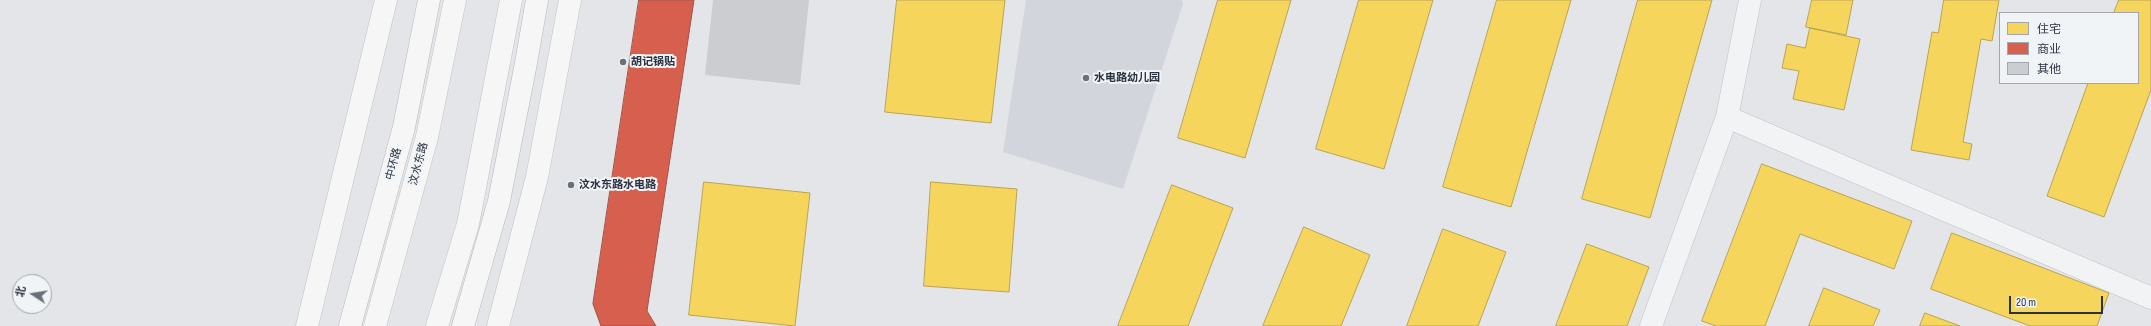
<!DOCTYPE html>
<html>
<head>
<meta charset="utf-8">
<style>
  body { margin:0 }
  #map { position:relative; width:2151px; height:326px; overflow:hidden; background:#e3e5e8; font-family:"Sofia Sans Condensed","Noto Sans SC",sans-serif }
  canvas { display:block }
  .legend { position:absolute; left:1999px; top:12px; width:140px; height:72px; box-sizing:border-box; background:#f1f4f7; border:1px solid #a2a6ae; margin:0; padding:5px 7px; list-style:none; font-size:12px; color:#2b3240 }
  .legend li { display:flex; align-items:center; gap:8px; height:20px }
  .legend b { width:20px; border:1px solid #a2a6ae }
  .north { position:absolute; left:12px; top:274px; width:40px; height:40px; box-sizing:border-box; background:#f1f4f7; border:1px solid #a2a6ae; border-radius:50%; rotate:282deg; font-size:11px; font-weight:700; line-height:16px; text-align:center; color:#2b3240 }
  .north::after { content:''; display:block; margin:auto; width:14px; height:18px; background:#6b717b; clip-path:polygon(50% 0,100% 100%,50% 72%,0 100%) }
  .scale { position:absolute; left:2009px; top:296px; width:94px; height:18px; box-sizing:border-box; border:2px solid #2b3240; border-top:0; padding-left:5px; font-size:12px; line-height:14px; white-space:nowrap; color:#2b3240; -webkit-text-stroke:3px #f1f4f7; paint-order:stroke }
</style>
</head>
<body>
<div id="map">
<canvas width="2151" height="326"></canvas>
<ul class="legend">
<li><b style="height:11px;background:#f6d55c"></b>住宅</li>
<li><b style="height:11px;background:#d6604d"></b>商业</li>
<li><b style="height:11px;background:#cbcdd0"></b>其他</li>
</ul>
<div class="north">北</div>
<div class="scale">20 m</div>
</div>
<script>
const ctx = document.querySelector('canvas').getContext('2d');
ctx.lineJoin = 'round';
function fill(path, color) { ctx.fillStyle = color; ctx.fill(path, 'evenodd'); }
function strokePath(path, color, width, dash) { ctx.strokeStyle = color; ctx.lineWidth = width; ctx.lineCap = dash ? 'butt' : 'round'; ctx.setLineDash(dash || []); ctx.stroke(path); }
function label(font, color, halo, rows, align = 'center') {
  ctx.font = font + ' "Sofia Sans Condensed","Noto Sans SC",sans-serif'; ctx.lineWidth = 4; ctx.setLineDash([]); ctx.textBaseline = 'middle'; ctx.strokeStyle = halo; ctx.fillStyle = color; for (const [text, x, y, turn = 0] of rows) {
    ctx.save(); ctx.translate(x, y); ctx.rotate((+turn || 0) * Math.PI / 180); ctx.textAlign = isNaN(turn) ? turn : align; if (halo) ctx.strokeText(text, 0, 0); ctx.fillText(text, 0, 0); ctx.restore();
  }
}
const built = new Path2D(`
  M1026 0H1182L1183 4 1123 189 1003 152Z`);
const homes = new Path2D(`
  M897 0H1005L991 123 885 112Z
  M1218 0H1291L1245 158 1178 138Z
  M1359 0H1433L1384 169 1316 149Z
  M1497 0H1571L1511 207 1443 187Z
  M1638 0H1712L1650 218 1582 199Z
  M1812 0H1853L1846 35 1806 27Z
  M1944 0H1999L1992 41 1981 39 1963 142 1972 144 1969 160 1911 150 1932 32 1938 33Z
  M2119 0H2151V90L2104 217 2047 196 2088 83H2138V13H2114Z
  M1810 28 1860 39 1844 110 1793 99 1799 71 1782 68 1787 44 1805 48Z
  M1762 164 1912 221 1894 269 1800 234 1765 326H1716L1702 321Z
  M704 182 810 193 795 326 689 315Z
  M931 182 1017 189 1009 292 924 286Z
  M1172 185 1233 208 1188 326H1118Z
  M1304 227 1370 255 1341 326H1263Z
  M1443 229 1506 252 1478 326H1407Z
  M1952 233 2109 293 2097 326H2030L1931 289Z
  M1587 244 1649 267 1627 326H1556Z
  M1824 288 1880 310 1873 326H1809Z
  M1925 313 1960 326H1920Z`);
const shops = new Path2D(`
  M639 0H694L647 311 656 326H601L593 304Z`);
const building = new Path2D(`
  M713 0H809L800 85 705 75Z`);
const minor = new Path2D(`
  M1727 117 2151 298
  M1651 326 1727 117 1750 0`);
const major = new Path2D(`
  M307 326 386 0
  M375 326 427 137 455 0
  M437 326 468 224 511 0
  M498 326 537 177 570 0`);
const highway = new Path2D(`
  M350 326 404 127 429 0
  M463 326 499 201 526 63 537 0`);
const markers = [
  [623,62,4,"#6b717b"],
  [1086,78,4,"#6b717b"],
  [571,185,4,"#6b717b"]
];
const poiNames = [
  ["胡记锅贴",631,62],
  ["水电路幼儿园",1094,78],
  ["汶水东路水电路",579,185]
];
const streetNames = [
  ["中环路",394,164,-75],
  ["汶水东路",419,164,-75]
];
fill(built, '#d2d5db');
fill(homes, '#f6d55c');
strokePath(homes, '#b9a454', 1);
fill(shops, '#d6604d');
strokePath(shops, '#a35249', 1);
fill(building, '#cbcdd0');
strokePath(minor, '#c1c3c6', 23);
strokePath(major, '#c0c2c6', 23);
strokePath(highway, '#b6b8bc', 23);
strokePath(minor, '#f2f3f5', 22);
strokePath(major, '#f6f6f7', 22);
strokePath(highway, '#f6f6f7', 22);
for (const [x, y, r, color] of markers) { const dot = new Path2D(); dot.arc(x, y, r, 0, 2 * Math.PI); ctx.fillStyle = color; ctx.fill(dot); strokePath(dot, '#f1f4f7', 1.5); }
label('bold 11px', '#2b3240', '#f1f4f7', poiNames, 'left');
label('11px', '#2b3240', '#f1f4f7', streetNames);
</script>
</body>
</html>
